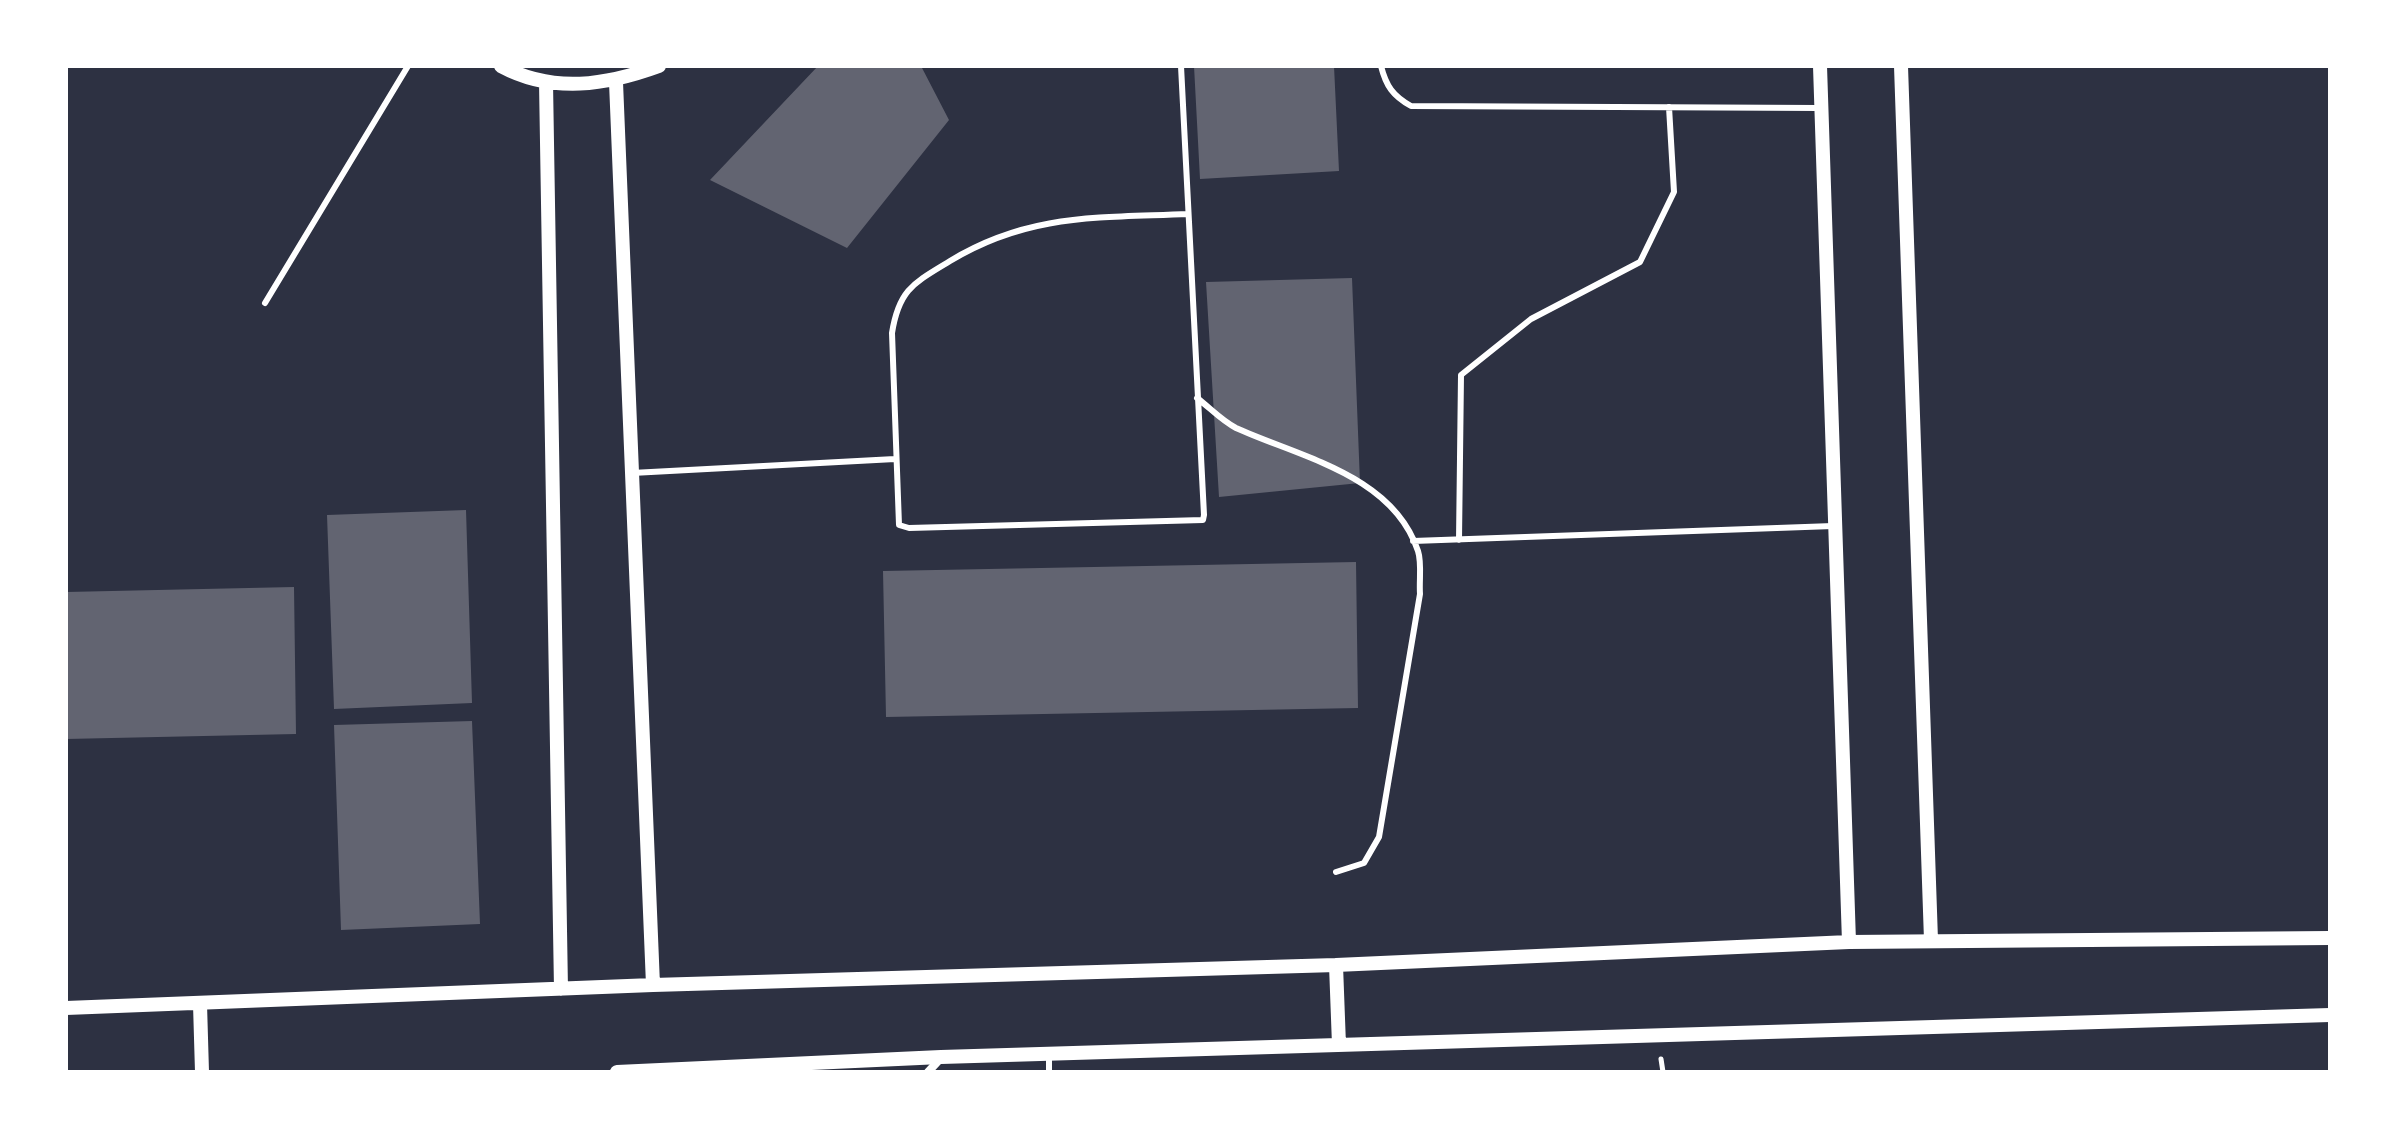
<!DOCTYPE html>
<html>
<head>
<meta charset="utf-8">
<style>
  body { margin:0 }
  #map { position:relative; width:2396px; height:1138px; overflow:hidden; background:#2d3142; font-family:Roboto,sans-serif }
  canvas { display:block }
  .frame { position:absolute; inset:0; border:68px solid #fff; pointer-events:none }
</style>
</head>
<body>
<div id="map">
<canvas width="2396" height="1138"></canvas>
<div class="frame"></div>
</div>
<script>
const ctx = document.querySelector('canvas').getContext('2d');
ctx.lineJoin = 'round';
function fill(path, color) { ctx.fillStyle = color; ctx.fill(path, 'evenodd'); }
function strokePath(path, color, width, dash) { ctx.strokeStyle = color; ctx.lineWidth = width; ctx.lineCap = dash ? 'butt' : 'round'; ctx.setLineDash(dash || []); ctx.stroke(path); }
const building = new Path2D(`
  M818 66H921L949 120 847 248 710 180Z
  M1194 66H1334L1339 171 1200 179Z
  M1352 278 1360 483 1219 497 1206 282Z
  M466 510 472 703 334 709 327 515Z
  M1356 562 1358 708 886 717 883 571Z
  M294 587 296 734 66 739V592Z
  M472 721 480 924 341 930 334 725Z`);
const path = new Path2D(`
  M1661 1059 1663 1072`);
const service = new Path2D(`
  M1181 66 1204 515 1203 520 909 528 899 525 892 333C899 289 914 283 950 261 1029 213 1099 218 1188 214
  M1381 66C1386 86 1393 96 1411 106L1819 108
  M265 303 408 66
  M1197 398C1209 407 1222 421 1236 428 1300 457 1393 475 1418 551 1422 563 1419 580 1420 594L1379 837 1364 863 1336 872
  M632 473 895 459
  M1459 540 1461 375 1531 319 1640 262 1674 192 1669 107
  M1413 541 1833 526
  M1049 1072V1054`);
const minor = new Path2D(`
  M928 1072 941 1058`);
const tertiary = new Path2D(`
  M501 66C553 94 607 85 659 66
  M1820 66 1849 942
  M1901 66 1931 940
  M546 82 561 989
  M616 82 653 985
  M1336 965 1339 1045
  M200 1004 202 1072
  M66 1008 653 985 1336 965 1849 942 2330 938
  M617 1072 941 1057 2330 1015`);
fill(building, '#626471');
strokePath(path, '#fff', 5);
strokePath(service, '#fff', 6);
strokePath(minor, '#fff', 8);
strokePath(tertiary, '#fff', 14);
</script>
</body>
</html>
